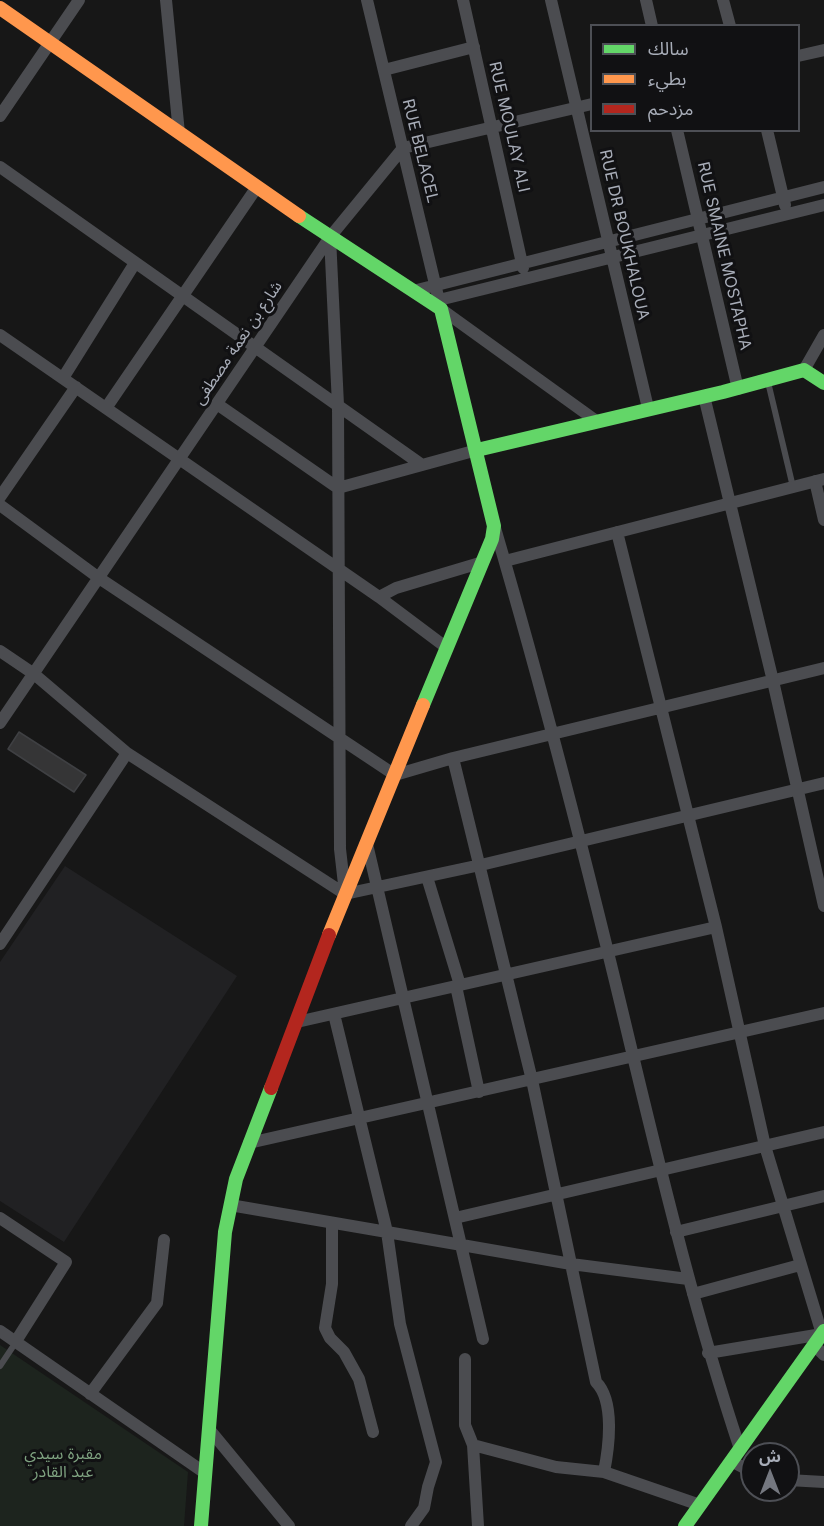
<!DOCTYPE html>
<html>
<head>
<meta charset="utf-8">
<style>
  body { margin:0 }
  #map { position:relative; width:824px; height:1526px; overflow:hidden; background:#171717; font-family:Inter,"Noto Sans Arabic",sans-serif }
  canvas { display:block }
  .legend { position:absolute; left:590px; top:24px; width:210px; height:108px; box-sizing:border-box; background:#111113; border:2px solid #4d4f55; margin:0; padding:8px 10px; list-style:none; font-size:18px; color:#a8adb8 }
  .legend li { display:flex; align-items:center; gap:12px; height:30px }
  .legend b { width:30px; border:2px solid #4d4f55 }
  .north { position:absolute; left:740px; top:1442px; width:60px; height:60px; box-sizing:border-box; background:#111113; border:2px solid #4d4f55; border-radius:50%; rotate:0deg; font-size:16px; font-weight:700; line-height:24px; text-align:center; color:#a8adb8 }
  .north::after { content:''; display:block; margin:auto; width:21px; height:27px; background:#757880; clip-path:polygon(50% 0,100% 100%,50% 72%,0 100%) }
</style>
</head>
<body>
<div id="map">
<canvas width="824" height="1526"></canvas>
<ul class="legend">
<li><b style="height:8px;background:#63d668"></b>سالك</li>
<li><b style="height:8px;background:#ff974d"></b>بطيء</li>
<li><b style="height:8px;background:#b3261e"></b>مزدحم</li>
</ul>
<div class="north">ش</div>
</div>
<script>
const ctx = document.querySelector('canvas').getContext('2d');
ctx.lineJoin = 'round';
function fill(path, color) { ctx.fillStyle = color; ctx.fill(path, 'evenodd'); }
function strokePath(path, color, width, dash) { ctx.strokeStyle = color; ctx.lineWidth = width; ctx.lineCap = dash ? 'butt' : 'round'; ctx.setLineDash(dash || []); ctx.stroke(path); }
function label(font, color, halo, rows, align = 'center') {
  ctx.font = font + ' Inter,"Noto Sans Arabic",sans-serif'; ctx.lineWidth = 6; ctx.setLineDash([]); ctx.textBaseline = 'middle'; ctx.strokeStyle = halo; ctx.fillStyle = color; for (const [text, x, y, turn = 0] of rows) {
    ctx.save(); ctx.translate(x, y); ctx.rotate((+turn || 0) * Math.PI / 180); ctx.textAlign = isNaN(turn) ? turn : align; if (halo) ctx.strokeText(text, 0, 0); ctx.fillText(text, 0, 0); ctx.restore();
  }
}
const built = new Path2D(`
  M65 866 237 976 64 1242 0 1201V962Z`);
const green = new Path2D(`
  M0 1345 188 1472 184 1526H0Z`);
const building = new Path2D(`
  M19 732 86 775 74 792 8 749Z`);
const lane = new Path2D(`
  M768 382 793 487
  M0 1366 16 1342`);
const street = new Path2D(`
  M166 0 179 133
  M367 0 441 309 595 420
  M463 0 523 268
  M551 0 648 408
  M646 0 652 26
  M723 0 730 26
  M798 56 824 50
  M384 70 474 47
  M0 116 79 0
  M677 130 738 389
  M767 130 785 205
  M0 167 422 465
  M330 237 338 405 340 849 345 893
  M413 291 824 187
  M439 300 824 205
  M0 335 379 597
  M804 370 824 335
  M63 378 135 263
  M704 396 773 681 824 906
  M217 404 338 488 477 450
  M106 408 257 187
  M815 481 824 520
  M0 497 76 387
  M0 505 99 578 395 775 453 758 824 668
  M495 528C546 702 591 879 633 1056 665 1189 697 1320 740 1449
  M617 532 716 927 765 1146 822 1334 708 1353
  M505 561 824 479
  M447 648 379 597 396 588 483 562
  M0 651 34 674 127 753 345 894 485 864 824 783
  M0 723 330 237 403 148 592 104
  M453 758 532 1080 596 1382C615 1401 609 1447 604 1472
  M367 844 483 1339
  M427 877 460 985
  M0 944 127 753
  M456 986 479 1092
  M334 1014 387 1232 571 1264 688 1279
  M297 1022 716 927
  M249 1143 824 1013
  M230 1205 387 1232 400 1324 436 1462 428 1487 424 1508 411 1526
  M0 1218 66 1262 16 1341
  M455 1218 824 1132
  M332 1223V1284L325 1328 330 1338 344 1352 359 1379 373 1432
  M676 1232 824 1196
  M693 1294 800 1265
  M0 1331 205 1473
  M814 1345 824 1355
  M465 1359V1425L473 1445 556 1467 604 1472 700 1505
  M90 1394 157 1303 164 1240
  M209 1429 289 1526
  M473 1445 478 1526
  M731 1461 752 1472
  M788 1480 824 1482`);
const fast = new Path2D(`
  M299 216 441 309 494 526 492 539 423 705
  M477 450 723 392 804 370 824 383
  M201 1526 225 1232 236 1179 271 1088
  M685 1526 824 1331`);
const slow = new Path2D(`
  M0 8 299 216
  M329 935 423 705`);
const jam = new Path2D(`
  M271 1088 329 935`);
const streetNames = [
  ["RUE MOULAY ALI",509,127,77],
  ["RUE BELACEL",420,151,76],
  ["RUE DR BOUKHALOUA",624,235,77],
  ["RUE SMAINE MOSTAPHA",724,256,77],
  ["شارع بن نعمة مصطفى",238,343,-56]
];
const parkNames = [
  ["مقبرة سيدي",63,1454],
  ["عبد القادر",63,1472]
];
fill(built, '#212123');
fill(green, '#1d241e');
fill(building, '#353536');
strokePath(building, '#3f4043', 1.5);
strokePath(lane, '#4b4c50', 6);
strokePath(street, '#4b4c50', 12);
strokePath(fast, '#63d668', 14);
strokePath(slow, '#ff974d', 14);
strokePath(jam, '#b3261e', 14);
label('16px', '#a8adb8', '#111113', streetNames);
label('16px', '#7fa381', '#111113', parkNames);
</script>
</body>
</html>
